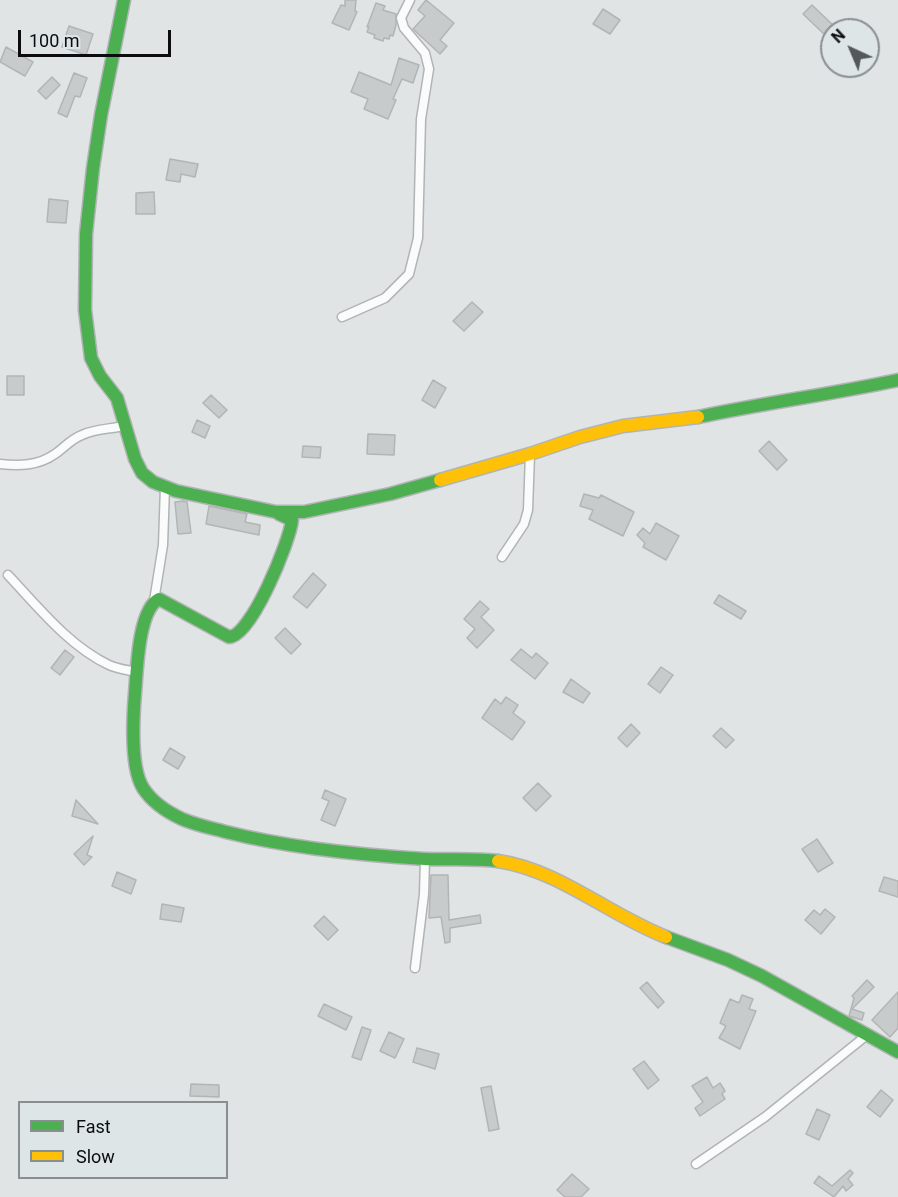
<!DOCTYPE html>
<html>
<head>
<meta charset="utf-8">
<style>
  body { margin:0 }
  #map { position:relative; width:898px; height:1197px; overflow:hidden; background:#e0e4e5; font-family:Roboto,sans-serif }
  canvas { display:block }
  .legend { position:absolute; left:18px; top:1101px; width:210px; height:78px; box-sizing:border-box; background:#dee5e7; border:2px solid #898e90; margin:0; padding:8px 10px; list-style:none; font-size:18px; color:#0a0c0d }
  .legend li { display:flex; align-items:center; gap:12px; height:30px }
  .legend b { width:30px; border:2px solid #898e90 }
  .north { position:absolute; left:820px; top:18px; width:60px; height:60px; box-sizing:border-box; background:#dee5e7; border:2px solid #898e90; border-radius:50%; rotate:316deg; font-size:16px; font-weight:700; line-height:24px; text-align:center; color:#0a0c0d }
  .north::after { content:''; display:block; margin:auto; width:21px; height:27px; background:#555859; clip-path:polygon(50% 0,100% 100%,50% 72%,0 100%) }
  .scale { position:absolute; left:18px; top:30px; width:153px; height:27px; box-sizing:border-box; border:3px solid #0a0c0d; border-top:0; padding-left:8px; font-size:18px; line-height:21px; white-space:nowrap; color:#0a0c0d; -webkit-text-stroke:4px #dee5e7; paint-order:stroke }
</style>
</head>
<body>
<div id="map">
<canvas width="898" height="1197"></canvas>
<ul class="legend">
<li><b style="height:8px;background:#4caf50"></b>Fast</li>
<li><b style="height:8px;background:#ffc107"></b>Slow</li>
</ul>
<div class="north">N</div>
<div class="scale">100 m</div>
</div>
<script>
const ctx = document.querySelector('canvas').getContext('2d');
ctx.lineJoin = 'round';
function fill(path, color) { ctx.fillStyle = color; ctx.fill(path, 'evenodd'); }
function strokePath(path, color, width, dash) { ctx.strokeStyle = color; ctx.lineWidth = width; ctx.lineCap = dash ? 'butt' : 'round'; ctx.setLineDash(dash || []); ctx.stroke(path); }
const building = new Path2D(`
  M345 0H356L355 11 357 12 349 30 332 23 341 5 345 6Z
  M426 0 454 23 440 40 447 46 440 54 413 29 425 16 418 10Z
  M376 3 385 6 383 10 396 14V25L393 36 390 35 389 39 384 38 383 41 374 38 375 35 367 32 369 27H367Z
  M812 5 835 27 826 36 803 14Z
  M603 9 620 20 610 34 593 24Z
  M69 26 93 34 86 55 62 47Z
  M6 47 33 62 25 76 0 62Z
  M399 58 419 65 413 83 402 79 393 99 396 100 388 119 364 109 368 99 351 92 359 72 391 85Z
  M74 73 87 78 80 97 75 96 67 117 58 113Z
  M52 77 60 85 46 99 38 91Z
  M170 159 198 164 195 177 181 174 180 182 166 180Z
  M154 192 155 214H136V193Z
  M49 199 68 201 66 223 47 222Z
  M472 302 483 312 464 331 453 321Z
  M7 376H24V395H7Z
  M433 380 446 388 435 408 422 400Z
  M211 395 227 410 219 418 203 403Z
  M197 420 210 426 205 438 192 432Z
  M368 434 395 435 394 455 367 454Z
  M769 441 787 460 777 470 759 451Z
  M303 446 321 447 320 458 302 457Z
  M584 494 599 498 601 495 634 512 623 536 589 519 593 510 580 506Z
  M183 501 187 502 191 533 178 534 175 502Z
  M209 506 247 514 245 522 260 525 259 535 206 524Z
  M656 523 679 536 666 560 643 547 645 543 637 535 643 528 650 534Z
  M313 573 326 585 307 608 293 597Z
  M719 595 746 611 741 619 714 603Z
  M480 601 489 609 481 617 494 630 477 648 467 638 475 629 464 619Z
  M285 628 301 644 291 654 275 638Z
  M521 649 532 658 536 653 548 663 535 679 511 660Z
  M65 650 74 657 60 675 51 668Z
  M661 667 673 675 660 693 648 684Z
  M571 679 590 693 583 703 563 692Z
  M506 697 518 705 513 713 525 722 512 740 482 718 495 699 501 704Z
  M631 724 640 733 627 747 618 738Z
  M721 728 734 740 726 748 713 736Z
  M170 748 185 757 178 769 163 760Z
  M538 783 551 796 536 811 523 798Z
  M325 790 346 799 335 826 321 820 329 801 322 798Z
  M76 800 98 824 72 816Z
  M93 836 87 855 92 857 84 865 74 854Z
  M817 839 833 863 818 872 802 849Z
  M117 872 136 880 131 894 112 886Z
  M431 875H448L449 920 480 915 481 923 450 928V942L445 943 441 917 429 918Z
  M884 877 898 881V897L879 891Z
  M162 904 184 908 181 922 160 919Z
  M825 909 835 917 821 934 805 920 814 910 820 915Z
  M324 916 338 930 328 940 314 926Z
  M867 980 874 987 852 1009 864 1013 862 1020 849 1016 854 998 852 996Z
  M647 982 664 1002 658 1008 640 988Z
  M898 992V1028L890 1037 872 1020Z
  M742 995 753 999 749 1009 756 1011 740 1049 719 1038 726 1026 720 1023 730 999 739 1003Z
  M324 1004 352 1017 346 1030 318 1016Z
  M362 1027 371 1030 361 1060 352 1057Z
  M389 1032 404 1039 395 1058 380 1051Z
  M417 1048 439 1054 435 1069 413 1062Z
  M644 1061 659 1080 648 1089 633 1069Z
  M707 1077 713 1088 720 1083 725 1091 722 1094 725 1099 700 1116 695 1108 703 1102 692 1086Z
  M191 1084 219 1085V1097L190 1096Z
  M491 1086 499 1129 489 1131 481 1088Z
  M881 1090 893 1100 880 1117 867 1107Z
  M817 1109 830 1115 819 1140 806 1134Z
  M850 1170 853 1173 848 1179 853 1185 846 1191 843 1186 834 1197 814 1183 819 1176 832 1186Z
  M572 1174 589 1189 581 1197H565L557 1190Z`);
const street = new Path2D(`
  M342 317 385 298 409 274 418 238 421 119 429 69 425 53 404 28 401 18 410 0
  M0 464C19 466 38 466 55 454 64 448 71 439 82 435 94 429 110 429 124 426V421
  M502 557 524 524 528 510 530 454
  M8 575C38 607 69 646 109 665 117 669 128 670 137 672
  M154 601 163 545 165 487
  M415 968 424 894 425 859
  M696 1164 765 1117 867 1035`);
const fast = new Path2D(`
  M124 0 101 115 93 168 86 234 85 310 91 358 100 376 117 398 135 459 142 473 153 482 176 491 276 512H304L390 494 440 480
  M698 417C764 403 832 394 898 380
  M279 514 292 520C290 541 251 637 229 637L159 599C138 610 137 671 135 693 133 718 130 767 143 788 152 802 167 812 182 819 196 825 211 828 226 832 290 848 359 855 425 859 449 860 474 858 498 861
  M666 937 728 960 762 976 898 1052`);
const slow = new Path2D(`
  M440 480 530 454 580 437 623 426 698 417
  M498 861C559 870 609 915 666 937`);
fill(building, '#c8cbcb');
strokePath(building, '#b2b5b5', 1.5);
strokePath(street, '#b1b4b5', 11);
strokePath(fast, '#b1b4b5', 15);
strokePath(slow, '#b1b4b5', 15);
strokePath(street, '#fafbfb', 8);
strokePath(fast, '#4caf50', 12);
strokePath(slow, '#ffc107', 12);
</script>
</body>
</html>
